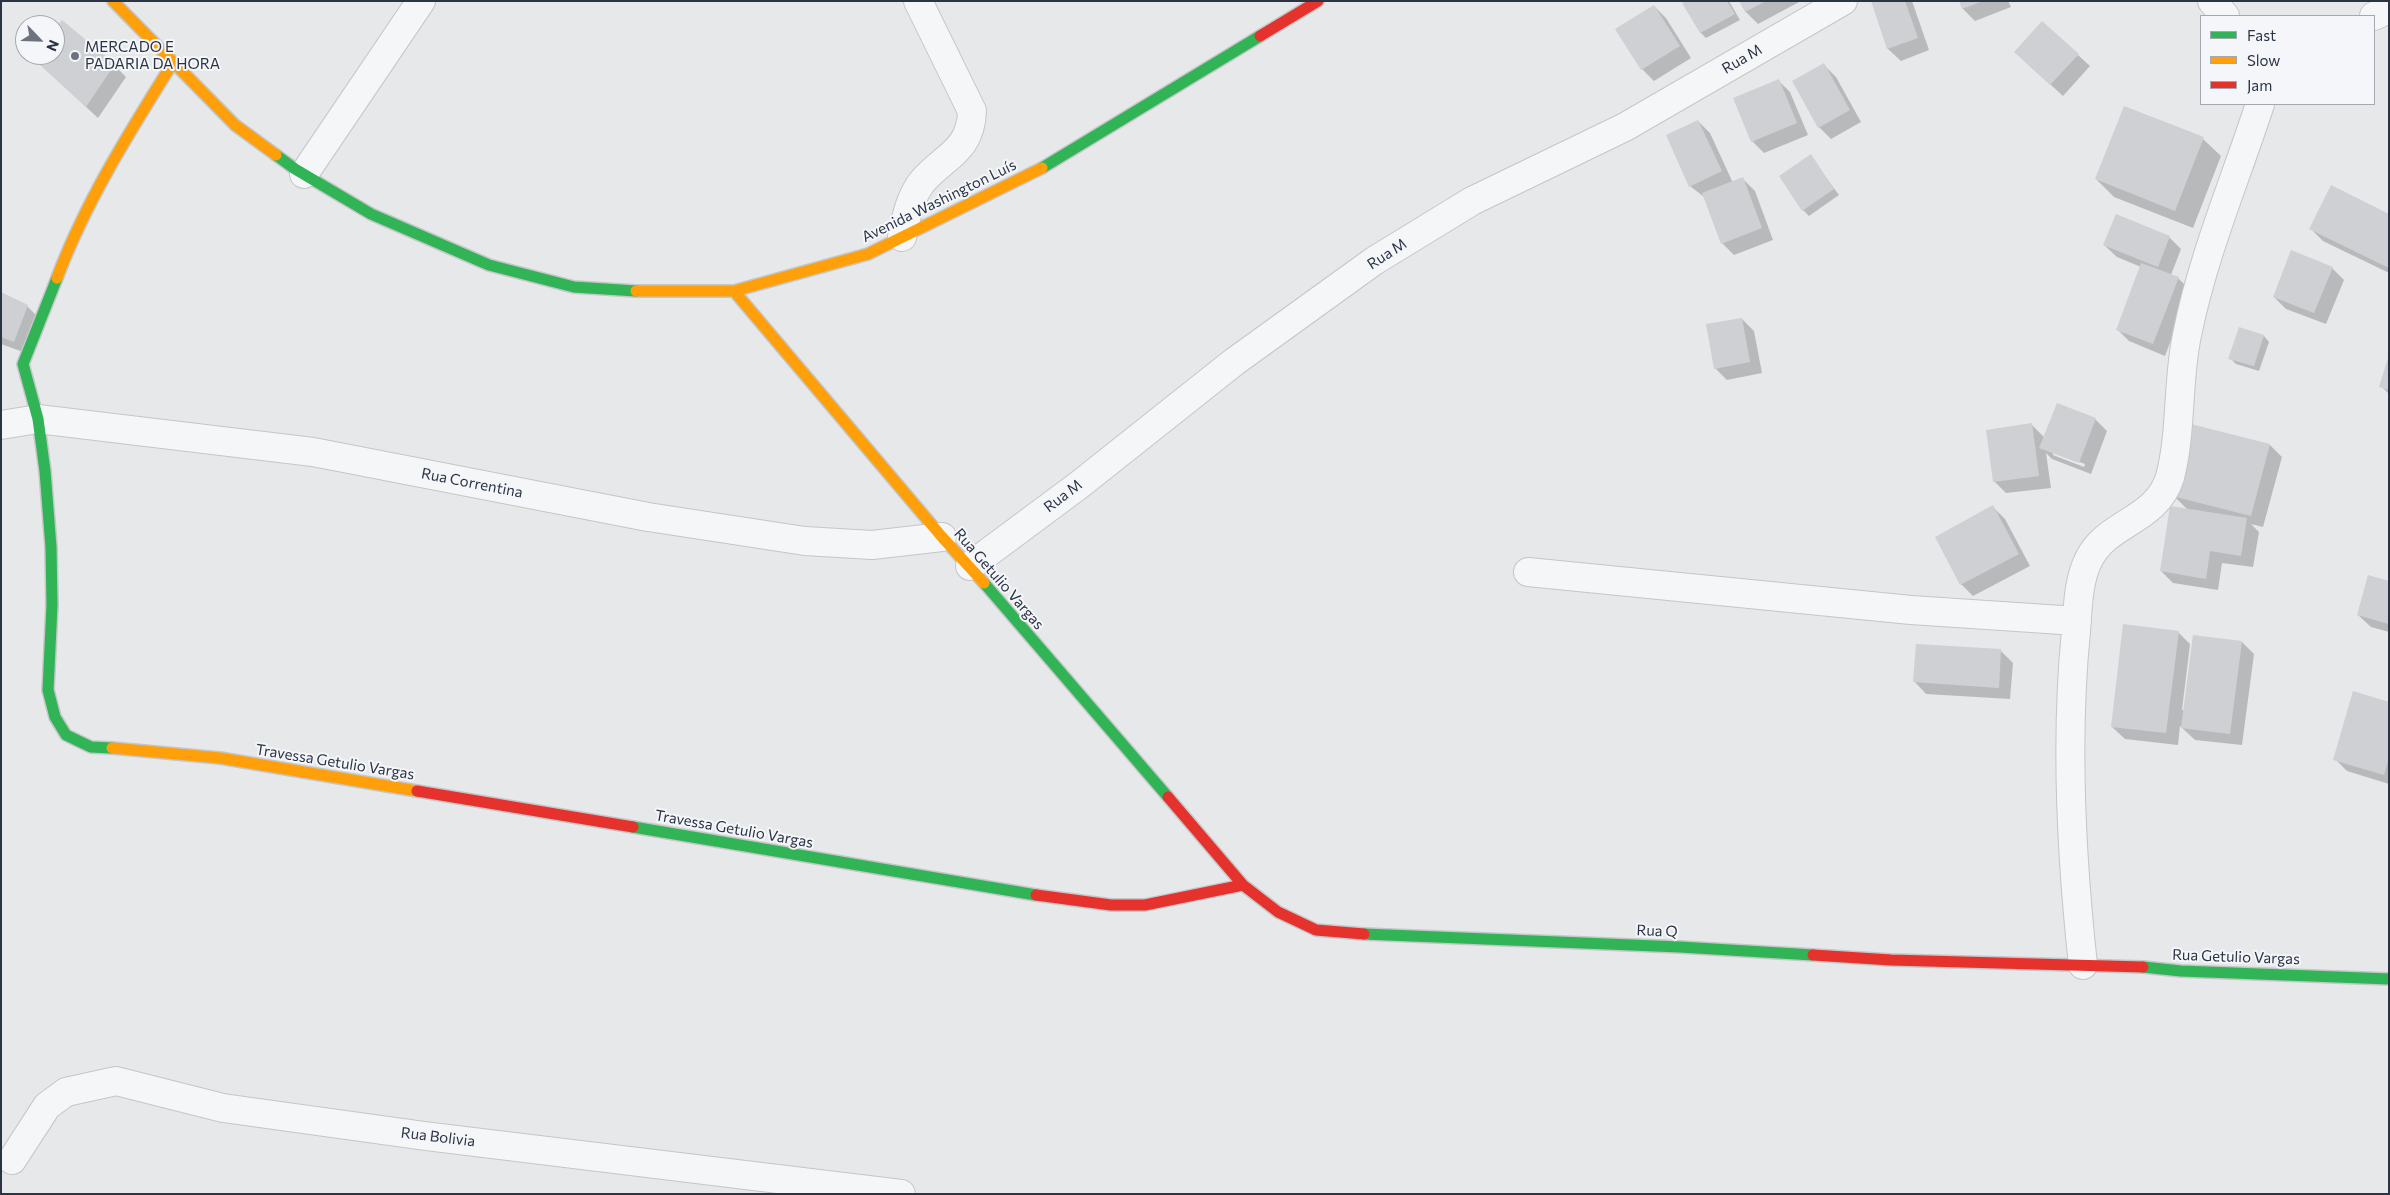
<!DOCTYPE html>
<html>
<head>
<meta charset="utf-8">
<style>
  body { margin:0 }
  #map { position:relative; width:2390px; height:1195px; overflow:hidden; background:#e6e8ea; font-family:Commissioner,sans-serif }
  canvas { display:block }
  .frame { position:absolute; inset:0; border:2px solid #2b3445; pointer-events:none }
  .legend { position:absolute; left:2200px; top:15px; width:175px; height:90px; box-sizing:border-box; background:#f4f6f9; border:1px solid #a4a8b1; margin:0; padding:6px 9px; list-style:none; font-size:15px; color:#2b3445 }
  .legend li { display:flex; align-items:center; gap:10px; height:25px }
  .legend b { width:25px; border:1px solid #a4a8b1 }
  .north { position:absolute; left:15px; top:15px; width:50px; height:50px; box-sizing:border-box; background:#f4f6f9; border:1px solid #a4a8b1; border-radius:50%; rotate:114deg; font-size:14px; font-weight:700; line-height:20px; text-align:center; color:#2b3445 }
  .north::after { content:''; display:block; margin:auto; width:18px; height:22px; background:#6c737f; clip-path:polygon(50% 0,100% 100%,50% 72%,0 100%) }
</style>
</head>
<body>
<div id="map">
<canvas width="2390" height="1195"></canvas>
<div class="frame"></div>
<ul class="legend">
<li><b style="height:6px;background:#30b455"></b>Fast</li>
<li><b style="height:6px;background:#ff9f0a"></b>Slow</li>
<li><b style="height:6px;background:#e5322d"></b>Jam</li>
</ul>
<div class="north">N</div>
</div>
<script>
const ctx = document.querySelector('canvas').getContext('2d');
ctx.lineJoin = 'round';
function fill(path, color) { ctx.fillStyle = color; ctx.fill(path, 'evenodd'); }
function strokePath(path, color, width, dash) { ctx.strokeStyle = color; ctx.lineWidth = width; ctx.lineCap = dash ? 'butt' : 'round'; ctx.setLineDash(dash || []); ctx.stroke(path); }
function label(font, color, halo, rows, align = 'center') {
  ctx.font = font + ' Commissioner,sans-serif'; ctx.lineWidth = 4; ctx.setLineDash([]); ctx.textBaseline = 'middle'; ctx.strokeStyle = halo; ctx.fillStyle = color; for (const [text, x, y, turn = 0] of rows) {
    ctx.save(); ctx.translate(x, y); ctx.rotate((+turn || 0) * Math.PI / 180); ctx.textAlign = isNaN(turn) ? turn : align; if (halo) ctx.strokeText(text, 0, 0); ctx.fillText(text, 0, 0); ctx.restore();
  }
}
const shadow = new Path2D(`
  M1689 1H1729L1740 20 1706 38 1701 33 1684 4Z
  M1740 1H1801L1758 24 1746 12Z
  M1872 1H1912L1929 50 1901 61 1888 49Z
  M1961 1H2008L2011 7 1975 21 1963 9Z
  M1654 6 1666 18 1691 58 1654 81 1642 69Z
  M55 29 114 65 126 77 98 118 30 55H55Z
  M2078 55 2090 66 2063 96 2028 64Z
  M1824 65 1836 77 1861 122 1831 139 1819 127Z
  M1778 80 1790 92 1808 135 1764 153 1752 141Z
  M1698 121 1710 133 1733 183 1743 179 1755 191 1773 240 1734 255 1722 243 1704 197 1690 186Z
  M2203 139 2221 156 2193 228 2114 197 2096 179Z
  M1810 156 1839 195 1809 216 1803 210Z
  M2389 216V273L2323 241 2311 229Z
  M2169 237 2181 249 2171 275 2178 278 2190 290 2165 356 2129 341 2117 329 2141 267 2117 257 2104 245Z
  M2332 268 2344 280 2326 324 2286 309 2274 297Z
  M1 294 27 306 39 318 26 353 1 344Z
  M1742 319 1754 331 1762 373 1727 380 1715 368Z
  M2264 336 2269 342 2259 371 2236 364 2230 358Z
  M2389 361V394L2381 386Z
  M2095 419 2107 431 2091 474 2052 459 2046 453 2051 488 2006 493 1994 481 2032 425 2044 437ZM2053 452 2085 464 2084 467 2053 455Z
  M2270 445 2282 457 2263 527 2251 524 2259 532 2253 567 2222 563 2218 590 2173 583 2161 571 2188 510 2174 496Z
  M1993 507 2005 519 2030 566 1973 596 1961 584Z
  M2389 582V632L2371 627 2358 615Z
  M2178 632 2190 644 2182 710H2185L2242 642 2254 654 2242 745 2195 740 2180 726 2178 745 2125 739 2112 727Z
  M2001 651 2013 663 2010 699 1926 694 1914 681Z
  M2389 703V784L2347 771 2335 759Z`);
const building = new Path2D(`
  M1686 1H1727L1735 14 1700 33 1682 3Z
  M1739 1H1766L1745 12Z
  M1871 1H1905L1918 38 1887 49Z
  M1959 1H1983L1962 9Z
  M1654 5 1680 46 1641 70 1615 29Z
  M62 20 115 64 86 107 29 55H55V27Z
  M2042 21 2079 54 2050 85 2014 52Z
  M1824 63 1850 110 1818 128 1792 81Z
  M1779 79 1797 123 1751 142 1733 98Z
  M2124 106 2204 137 2175 211 2095 179Z
  M1698 120 1722 171 1689 187 1666 135Z
  M1811 154 1834 189 1802 211 1779 176Z
  M1743 177 1762 228 1721 244 1702 193Z
  M2331 185 2389 214V268L2309 229Z
  M2116 214 2170 236 2158 267 2103 245Z
  M2291 250 2333 267 2314 313 2273 297Z
  M2141 263 2179 277 2153 344 2116 330Z
  M1 292 28 305 14 342 1 337Z
  M1742 318 1750 362 1714 369 1706 324Z
  M2239 327 2264 335 2254 366 2228 359Z
  M2388 358H2389V390L2379 387Z
  M2057 403 2096 418 2079 463 2039 448Z
  M2032 423 2039 476 1993 482 1986 430Z
  M2191 424 2270 444 2251 516 2172 496Z
  M1993 505 2019 554 1960 585 1935 537Z
  M2170 506 2247 518 2241 556 2210 551 2206 579 2160 571Z
  M2368 575 2389 581V624L2357 615Z
  M2123 624 2179 631 2166 733 2111 727Z
  M2193 635 2242 641 2230 734 2181 728Z
  M1916 644 2001 649 1999 688 1913 682Z
  M2353 691 2389 702V758L2384 775 2333 760Z`);
const street = new Path2D(`
  M2212 1 2225 16
  M2374 16 2389 9
  M304 174 421 1
  M902 237C906 218 910 197 922 182 944 156 971 151 972 111L918 1
  M1 425 38 419 313 452 648 517 805 541 872 545 942 537
  M970 566 1079 485 1234 362 1374 261 1472 201 1625 127 1843 1
  M1528 572 1911 610 2077 621
  M2083 965C2071 855 2065 741 2076 631 2078 607 2078 580 2089 559 2107 522 2157 521 2170 477 2182 431 2177 382 2187 335 2203 255 2235 181 2260 104
  M12 1160 47 1106 66 1092 116 1081 223 1108 425 1136 901 1194`);
const fast = new Path2D(`
  M276 155 295 169 371 214 489 265 574 287 636 291
  M1042 168 1260 36
  M57 278 23 364 38 419 45 471 51 547 52 605 48 690 55 717 66 735 91 747 112 748
  M984 583 1168 797
  M633 827 1036 895
  M1364 934 1680 947 1813 955
  M2143 967 2181 971 2389 979`);
const slow = new Path2D(`
  M113 1 235 125 276 155
  M57 278C86 201 129 133 172 64
  M636 291H734L868 254 1042 168
  M734 291 942 537 984 583
  M112 748 220 758 417 791`);
const jam = new Path2D(`
  M1260 36 1318 1
  M417 791 633 827
  M1168 797 1243 885 1278 912 1316 930 1364 934
  M1036 895 1111 905H1145L1243 885
  M1813 955 1891 960 2143 967`);
const markers = [
  [75,56,5,"#6c737f"]
];
const poiNames = [
  ["MERCADO E",85,47],
  ["PADARIA DA HORA",85,64]
];
const streetNames = [
  ["Rua M",1742,59,-30],
  ["Avenida Washington Luís",939,201,-26],
  ["Rua M",1387,254,-33],
  ["Rua Correntina",472,483,11],
  ["Rua M",1063,496,-37],
  ["Rua Getulio Vargas",999,579,49],
  ["Travessa Getulio Vargas",335,762,9],
  ["Travessa Getulio Vargas",734,829,10],
  ["Rua Q",1657,931,2],
  ["Rua Getulio Vargas",2236,957,2],
  ["Rua Bolivia",438,1137,7]
];
fill(shadow, '#0003');
fill(building, '#ced0d3');
strokePath(street, '#c4c6c8', 30);
strokePath(fast, '#c4c6c8', 14);
strokePath(slow, '#c4c6c8', 14);
strokePath(jam, '#c4c6c8', 14);
strokePath(street, '#f5f6f7', 28);
strokePath(fast, '#30b455', 11);
strokePath(slow, '#ff9f0a', 11);
strokePath(jam, '#e5322d', 11);
for (const [x, y, r, color] of markers) { const dot = new Path2D(); dot.arc(x, y, r, 0, 2 * Math.PI); ctx.fillStyle = color; ctx.fill(dot); strokePath(dot, '#f4f6f9', 2); }
label('15px', '#2b3445', '#f4f6f9', poiNames, 'left');
label('15px', '#2b3445', '#f4f6f9', streetNames);
</script>
</body>
</html>
